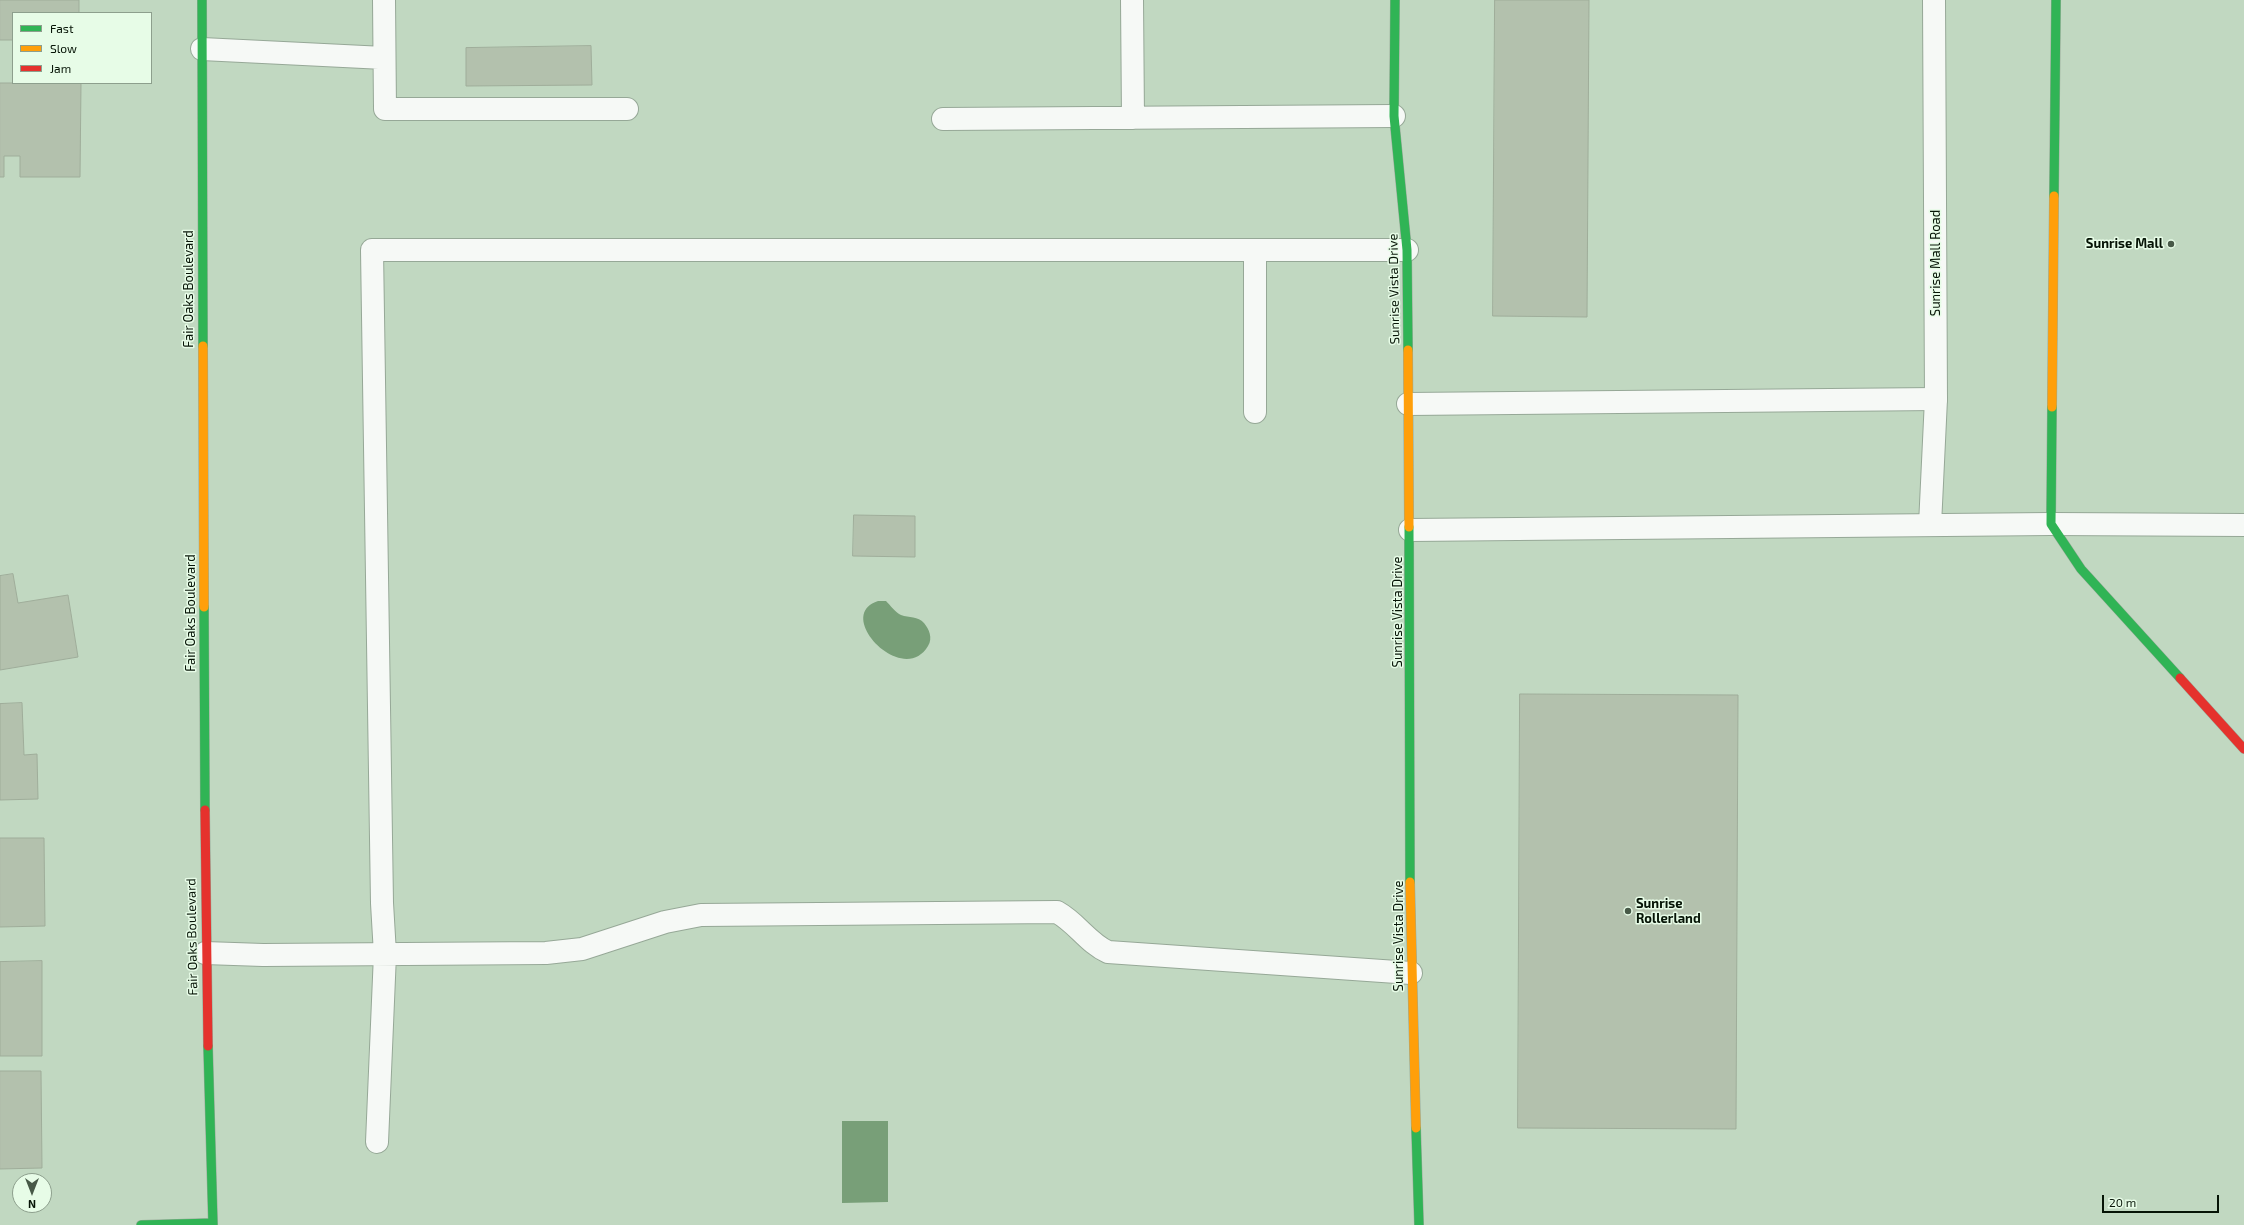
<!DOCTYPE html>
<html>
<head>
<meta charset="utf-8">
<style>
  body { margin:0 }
  #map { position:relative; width:2244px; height:1225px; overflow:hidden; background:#c1d8c1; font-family:"Exo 2",sans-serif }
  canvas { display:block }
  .legend { position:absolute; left:12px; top:12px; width:140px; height:72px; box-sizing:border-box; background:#e7fce7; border:1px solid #8d9f8d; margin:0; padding:5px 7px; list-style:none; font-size:12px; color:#061406 }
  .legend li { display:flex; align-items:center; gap:8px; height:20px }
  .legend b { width:20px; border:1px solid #8d9f8d }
  .north { position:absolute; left:12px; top:1173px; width:40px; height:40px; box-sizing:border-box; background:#e7fce7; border:1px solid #8d9f8d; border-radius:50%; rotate:180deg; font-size:11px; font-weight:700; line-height:16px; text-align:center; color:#061406 }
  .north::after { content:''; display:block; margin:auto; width:14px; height:18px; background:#475947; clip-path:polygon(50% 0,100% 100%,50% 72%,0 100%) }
  .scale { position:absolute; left:2102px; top:1195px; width:117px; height:18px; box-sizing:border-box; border:2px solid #061406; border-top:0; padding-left:5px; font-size:12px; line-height:14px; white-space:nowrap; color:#061406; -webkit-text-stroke:3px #e7fce7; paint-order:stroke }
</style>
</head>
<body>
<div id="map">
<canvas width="2244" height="1225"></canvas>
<ul class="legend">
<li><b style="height:5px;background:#30b455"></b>Fast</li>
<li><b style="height:5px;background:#ff9f0a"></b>Slow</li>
<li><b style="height:5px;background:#e5322d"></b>Jam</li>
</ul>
<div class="north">N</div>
<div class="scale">20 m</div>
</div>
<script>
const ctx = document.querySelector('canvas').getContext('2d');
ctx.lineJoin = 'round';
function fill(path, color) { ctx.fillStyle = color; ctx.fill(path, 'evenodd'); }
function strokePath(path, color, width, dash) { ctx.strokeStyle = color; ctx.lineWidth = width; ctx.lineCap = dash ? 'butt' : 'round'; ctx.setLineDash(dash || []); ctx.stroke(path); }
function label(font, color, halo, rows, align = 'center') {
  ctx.font = font + ' "Exo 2",sans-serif'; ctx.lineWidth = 3; ctx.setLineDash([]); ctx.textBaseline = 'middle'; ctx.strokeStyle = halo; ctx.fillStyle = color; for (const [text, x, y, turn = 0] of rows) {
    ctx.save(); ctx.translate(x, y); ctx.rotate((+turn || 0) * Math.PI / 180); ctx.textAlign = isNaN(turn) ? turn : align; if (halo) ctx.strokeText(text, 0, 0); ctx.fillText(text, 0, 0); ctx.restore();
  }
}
const water = new Path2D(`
  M878 601H886C890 605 896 613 901 615 909 618 918 616 924 623 929 629 933 638 928 646 903 688 833 615 878 601Z
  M842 1121H888V1202L842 1203Z`);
const building = new Path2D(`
  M0 0H79V13H13V40H0Z
  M1495 0H1589L1587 317 1493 316Z
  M591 46 592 85 466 86V48Z
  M0 83H81L80 177H20V156H4V177H0Z
  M854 515 915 516V557L853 556Z
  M13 574 18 603 68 595 78 657 0 670V576Z
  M1520 694 1738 695 1736 1129 1518 1128Z
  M22 703 24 755 37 754 38 799 0 800V704Z
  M0 838H44L45 926 0 927Z
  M42 961V1056H0V962Z
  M0 1071H41L42 1168 0 1169Z`);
const lane = new Path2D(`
  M384 0 385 109H627
  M1132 0 1133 118
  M202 49 384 58
  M943 119 1394 116
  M1255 250V412
  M1408 404 1936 399
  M2051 524 2244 525
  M205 953 263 955 546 953 582 949 665 922 701 915 1057 912C1077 923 1088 943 1108 952L1411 973
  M377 1142 385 954 382 903 372 250H1407`);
const street = new Path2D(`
  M1930 525 1936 399 1934 0
  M1410 530 2051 524`);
const fast = new Path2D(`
  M202 0 203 346
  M1395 0 1394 116 1407 250 1408 350
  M2054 196 2056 0
  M2052 407 2051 524 2081 569 2180 678
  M1409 527 1410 882
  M204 607 205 810
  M208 1046 213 1225
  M1416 1128 1419 1225
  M141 1225 213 1223`);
const slow = new Path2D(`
  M203 346 204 607
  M1408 350 1409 527
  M2052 407 2054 196
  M1410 882 1416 1128`);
const jam = new Path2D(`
  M2180 678 2244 749
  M205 810 208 1046`);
const markers = [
  [2171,244,4,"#475947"],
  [1628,911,4,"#475947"]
];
const poiNames = [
  ["Sunrise Mall",2163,244],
  ["Sunrise",1636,904,"left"],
  ["Rollerland",1636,919,"left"]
];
const streetNames = [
  ["Sunrise Mall Road",1936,263,-90],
  ["Fair Oaks Boulevard",189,289,-90],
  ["Sunrise Vista Drive",1394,289,-91],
  ["Sunrise Vista Drive",1398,612,-90],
  ["Fair Oaks Boulevard",191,613,-90],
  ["Sunrise Vista Drive",1399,936,-90],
  ["Fair Oaks Boulevard",192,937,-91]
];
fill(water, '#789f78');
fill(building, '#b3c1ad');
strokePath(building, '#9fad9a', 1);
strokePath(lane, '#96a897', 24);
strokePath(street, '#96a897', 24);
strokePath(fast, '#96a897', 10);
strokePath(slow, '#96a897', 10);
strokePath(jam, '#96a897', 10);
strokePath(lane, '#f6f9f6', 22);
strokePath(street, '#f6f9f6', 22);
strokePath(fast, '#30b455', 9);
strokePath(slow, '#ff9f0a', 9);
strokePath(jam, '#e5322d', 9);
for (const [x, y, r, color] of markers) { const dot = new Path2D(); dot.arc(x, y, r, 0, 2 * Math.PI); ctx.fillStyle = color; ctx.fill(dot); strokePath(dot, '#e7fce7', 1.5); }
label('bold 13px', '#061406', '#e7fce7', poiNames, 'right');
label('13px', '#061406', '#e7fce7', streetNames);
</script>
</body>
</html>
